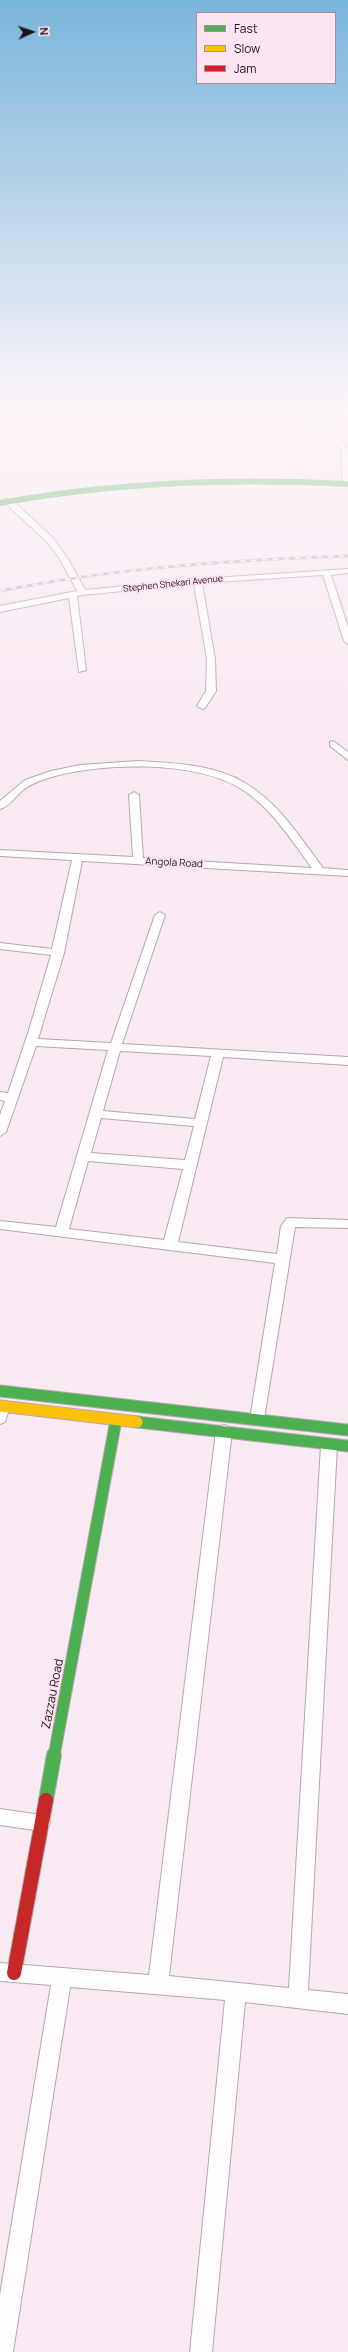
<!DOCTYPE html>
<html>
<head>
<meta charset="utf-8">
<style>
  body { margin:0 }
  #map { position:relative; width:348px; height:2352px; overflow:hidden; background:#f8e9f2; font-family:Manrope,sans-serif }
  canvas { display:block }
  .legend { position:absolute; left:196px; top:12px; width:140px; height:72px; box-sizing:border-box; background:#fee3f3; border:1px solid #a4909c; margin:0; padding:5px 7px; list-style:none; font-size:12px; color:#1e1319 }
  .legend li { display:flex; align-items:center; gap:8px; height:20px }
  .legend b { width:20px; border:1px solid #a4909c }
  .north { position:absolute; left:12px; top:12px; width:40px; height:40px; -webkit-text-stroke:3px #fee3f3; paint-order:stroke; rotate:87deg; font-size:11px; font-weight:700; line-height:16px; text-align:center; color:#1e1319 }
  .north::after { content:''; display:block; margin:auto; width:14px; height:18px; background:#1e1319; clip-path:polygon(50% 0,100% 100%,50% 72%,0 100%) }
</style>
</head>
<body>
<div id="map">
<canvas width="348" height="2352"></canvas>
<ul class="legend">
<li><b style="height:5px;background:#4caf50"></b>Fast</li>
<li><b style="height:5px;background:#ffc107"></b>Slow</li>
<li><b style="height:5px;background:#c62828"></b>Jam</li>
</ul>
<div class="north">N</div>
</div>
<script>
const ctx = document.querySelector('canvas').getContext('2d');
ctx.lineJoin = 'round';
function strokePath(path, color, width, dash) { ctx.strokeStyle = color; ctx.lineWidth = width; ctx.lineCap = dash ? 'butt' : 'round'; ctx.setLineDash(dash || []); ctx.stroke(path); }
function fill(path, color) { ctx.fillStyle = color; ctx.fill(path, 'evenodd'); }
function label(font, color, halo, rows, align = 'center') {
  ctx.font = font + ' Manrope,sans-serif'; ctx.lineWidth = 4; ctx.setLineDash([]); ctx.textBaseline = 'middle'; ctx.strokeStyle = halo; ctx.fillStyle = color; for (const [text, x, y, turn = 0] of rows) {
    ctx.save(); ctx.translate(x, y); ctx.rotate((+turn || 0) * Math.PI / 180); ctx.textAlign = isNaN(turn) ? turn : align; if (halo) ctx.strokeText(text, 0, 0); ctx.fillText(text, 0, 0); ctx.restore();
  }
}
const street = new Path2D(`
  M294 405H301L336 436 348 449V482L342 480V451L332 438Z
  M5 499H11L53 538 68 559 85 590 198 579 348 569V573L331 575 348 627V644L344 641 323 575 202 583 215 659 216 691 205 708 202 709 197 706 206 691 207 659 194 584 82 595 77 596 86 670 79 672 69 598 0 612V606L77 591 60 559 47 542 5 503Z
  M333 741 348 752V760L330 746V742Z
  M138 761C173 763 214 764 245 783 278 802 301 839 323 868L348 870V876L82 861 64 953 38 1039 111 1043 155 915 160 912 165 915 122 1044 348 1057V1065L223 1057 178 1242 277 1254 281 1226 287 1218 348 1220V1228L295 1227 264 1419 262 1423H252L250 1419 275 1263 0 1229V1221L56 1227 108 1050 36 1046 6 1132 0 1136V1115L5 1101 0 1100V1092L8 1093 29 1030 51 955 0 949V943L52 949 72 860 0 856V850L133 857 129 795 134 792 139 795 143 858 312 868C293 842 273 811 246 792 200 759 100 762 48 778 39 781 31 784 23 790 16 796 9 807 0 809V801L25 780 51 771 80 765ZM120 1051 211 1056 195 1119 103 1111ZM101 1118 194 1126 185 1160 91 1153ZM88 1161 183 1169 164 1240 69 1229Z
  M0 1401 8 1402 10 1406 5 1422 0 1424Z
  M224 1425 229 1427 232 1431 169 1976 289 1988 321 1445 324 1441 329 1439 334 1441 337 1445 308 1990 348 1994V2014L245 2002 212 2352H190L225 2000 70 1987 13 2352H0V2295L51 1985 0 1981V1963L149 1975 216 1431 219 1427Z
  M0 1809 41 1815 47 1817 50 1823 47 1829 41 1831 0 1825Z`);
const fastFar2 = new Path2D(`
  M0 503C116 482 231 478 348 484`);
const fastFar1 = new Path2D(`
  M0 1391 348 1430
  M137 1422 348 1446
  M54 1756 116 1420`);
const fast = new Path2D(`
  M46 1800 54 1755`);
const slow = new Path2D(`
  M0 1406 137 1422`);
const jam = new Path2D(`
  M14 1973 46 1800`);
const rail = new Path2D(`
  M0 591C115 568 231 560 348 556`);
const farStreetnames = [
  ["Stephen Shekari Avenue",173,584,-6]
];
const streetNames = [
  ["Angola Road",174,863,3]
];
const nearStreetnames = [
  ["Zazzau Road",53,1694,-79]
];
strokePath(street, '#b5a8af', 2);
strokePath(fastFar2, '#b5a8af', 6);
strokePath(fastFar1, '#b5a8af', 13);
strokePath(fast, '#b5a8af', 16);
strokePath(slow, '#b5a8af', 13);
strokePath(jam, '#b5a8af', 16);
fill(street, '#fefcfd');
strokePath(fastFar2, '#4caf50', 5.5);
strokePath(fastFar1, '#4caf50', 11);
strokePath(fast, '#4caf50', 14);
strokePath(slow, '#ffc107', 11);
strokePath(jam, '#c62828', 14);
strokePath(rail, '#bfbbbd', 3);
strokePath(rail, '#fee3f3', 2, [5.5]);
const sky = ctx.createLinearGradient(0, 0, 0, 734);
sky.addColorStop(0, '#79b5db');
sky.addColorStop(0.55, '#fcf5f9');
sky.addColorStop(1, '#fcf5f900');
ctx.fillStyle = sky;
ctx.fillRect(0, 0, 348, 734);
label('9px', '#1e1319', '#fee3f3', farStreetnames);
label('10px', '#1e1319', '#fee3f3', streetNames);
label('12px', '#1e1319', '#fee3f3', nearStreetnames);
</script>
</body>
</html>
